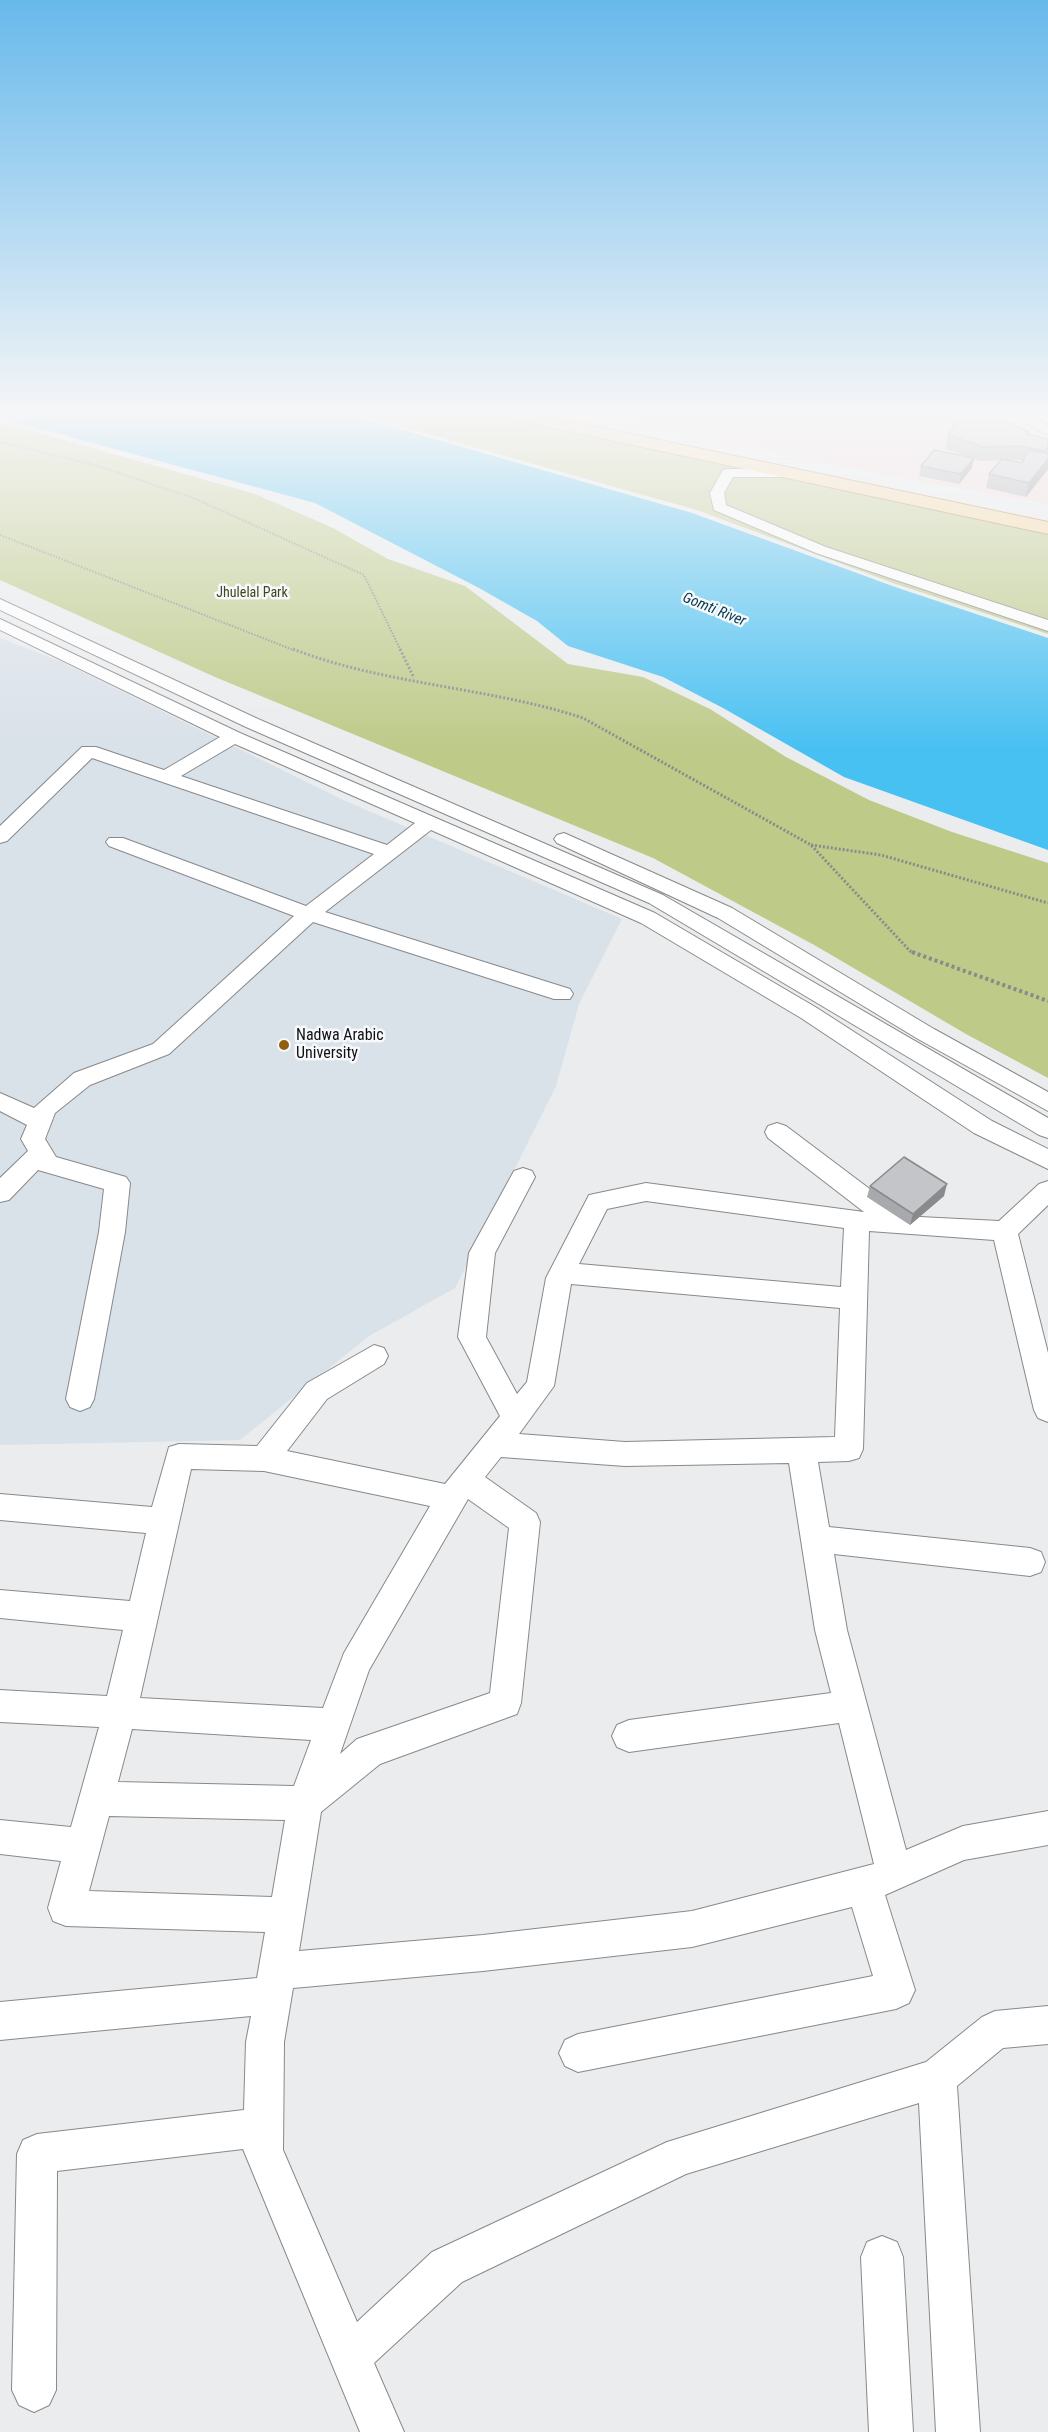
<!DOCTYPE html>
<html>
<head>
<meta charset="utf-8">
<style>
  body { margin:0 }
  canvas { display:block; background:#eaecee }
</style>
</head>
<body>
<canvas width="1048" height="2432"></canvas>
<script>
const ctx = document.querySelector('canvas').getContext('2d');
ctx.lineJoin = 'round';
function fill(path, color) { ctx.fillStyle = color; ctx.fill(path, 'evenodd'); }
function strokePath(path, color, width, dash) { ctx.strokeStyle = color; ctx.lineWidth = width; ctx.lineCap = dash ? 'butt' : 'round'; ctx.setLineDash(dash || []); ctx.stroke(path); }
function label(font, color, halo, rows, align = 'center') {
  ctx.font = font + ' "Roboto Condensed",sans-serif'; ctx.lineWidth = 5; ctx.setLineDash([]); ctx.textBaseline = 'middle'; ctx.strokeStyle = halo; ctx.fillStyle = color; for (const [text, x, y, turn = 0] of rows) {
    ctx.save(); ctx.translate(x, y); ctx.rotate((+turn || 0) * Math.PI / 180); ctx.textAlign = isNaN(turn) ? turn : align; if (halo) ctx.strokeText(text, 0, 0); ctx.fillText(text, 0, 0); ctx.restore();
  }
}
const commercial = new Path2D(`
  M579 411H983L1048 448V504L886 475Z`);
const built = new Path2D(`
  M0 638 62 662 343 800 622 919 579 1004 556 1086 455 1288 369 1336 240 1440 0 1445Z`);
const green = new Path2D(`
  M345 411H480L1048 533V634L893 583 697 510Z
  M0 422 255 494 333 528 388 559 465 586 568 664 643 677 710 709 786 757 869 800 952 832 1048 863V1078L966 1034 816 946 653 858 215 677 0 580Z`);
const water = new Path2D(`
  M0 411H337L692 513 898 588 1048 638V850L844 777 723 708 663 677 568 646 537 621 479 588 315 503 0 418Z`);
const pathFar2 = new Path2D(`
  M0 442 95 465 196 499 364 575 401 651
  M0 535 296 651`);
const pathFar1 = new Path2D(`
  M293 649C385 685 489 687 583 718L811 845 910 951 916 953
  M400 649 414 678
  M811 845 881 855 1048 903`);
const path = new Path2D(`
  M912 952 1048 1001`);
const minor = new Path2D(`
  M1004 411H1021L1048 425V435Z
  M728 469H789L796 473 789 477H733L724 493 726 505 826 547 1048 620V631L816 553 714 510 710 493 723 470Z
  M0 599 258 719 663 895 1048 1118V1138L1039 1135 649 903 246 727 0 610Z
  M0 619 240 733 655 913 817 1008 992 1121 1048 1149V1169L974 1133 801 1018 641 923 431 830 325 912 570 989 573 994 570 999H554L313 922 169 1054 90 1085 55 1113 45 1139 56 1157 126 1177 130 1183 125 1232 94 1399 90 1407 80 1411 70 1407 66 1399 99 1232 104 1189 38 1170 9 1200 0 1202V1178L28 1151 21 1139 27 1125 0 1111V1093L34 1108 74 1073 153 1044 294 916 109 846 106 842 109 838H123L306 906 374 854 92 758 7 841 0 843V826L82 747H96L164 770 220 737 0 630ZM235 744 415 823 387 845 181 776Z
  M564 833 732 908 934 1029 1048 1092V1111L918 1039 718 918 557 843 554 839 557 835Z
  M777 1123 786 1126 887 1202 900 1216 999 1221 1039 1184 1048 1181V1205L1018 1234 1048 1353V1422L1038 1418 1034 1410 994 1240 869 1231 863 1449 859 1458 849 1461 818 1462 829 1527 1030 1548 1041 1552 1045 1562 1041 1572 1030 1576 834 1554 847 1630 906 1850 963 1826 1048 1811V1845L964 1860 885 1895 915 1990 909 2003 896 2009 578 2072 565 2066 559 2053 565 2040 578 2034 873 1976 852 1907 692 1947 483 1971 293 1988 284 2042 283 2150 357 2322 432 2252 667 2142 926 2062 982 2017 995 2011 1048 2006V2044L1003 2048 957 2086 980 2432H936L919 2103 686 2174 462 2282 374 2363 404 2432H360L243 2149 57 2171 56 2390 49 2405 34 2412 19 2405 12 2390 17 2154 23 2140 37 2134 244 2110 246 2042 251 2016 0 2040V2002L257 1978 265 1932 66 1926 53 1921 48 1908 61 1861 0 1854V1820L71 1827 99 1727 0 1722V1690L107 1696 123 1630 0 1618V1590L130 1601 146 1533 0 1520V1494L152 1507 169 1447 179 1444 257 1446 307 1383 374 1345 384 1348 388 1356 384 1364 327 1399 287 1451 445 1484 500 1416 458 1337 469 1253 514 1171 523 1168 532 1171 535 1177 495 1253 486 1337 517 1394 527 1382 546 1278 589 1195 646 1183 864 1212 768 1138 765 1132 768 1126ZM646 1201 844 1228 841 1287 579 1264 607 1209ZM571 1284 840 1308 835 1437 625 1442 519 1434 554 1386ZM501 1457 625 1466 789 1463 815 1630 831 1693 629 1720 617 1725 612 1736 617 1747 629 1752 839 1723 874 1864 692 1911 483 1935 299 1951 321 1812 380 1764 517 1714 521 1703 540 1522 536 1513 485 1477ZM191 1469 264 1471 430 1506 344 1653 323 1708 140 1698ZM468 1499 509 1528 490 1693 357 1739 340 1754 369 1670ZM132 1729 311 1740 294 1786 118 1782ZM109 1816 285 1820 272 1897 89 1891Z
  M882 2236 897 2242 903 2257 913 2432H869L861 2257 867 2242Z`);
const major = new Path2D(`
  M490 411H522L1048 522V534L498 416Z`);
const wall = new Path2D(`
  M1029 432 1028 435 1048 439V469L1026 497 986 488 989 474 1001 460 980 461 974 459 972 468 959 484 919 476 921 466 970 457 945 449 948 435ZM1008 460H1017L1023 461 1022 463Z
  M870 1186 944 1196 910 1225 867 1197Z`);
const shadedWall = new Path2D(`
  M974 458 972 468 959 484 961 474Z
  M1048 459V469L1026 497 1029 483Z
  M947 1184 944 1196 910 1225 913 1214Z`);
const building = new Path2D(`
  M958 421 1006 422 1029 432 1027 434 1048 439V447L1045 451 1020 446 983 447 948 435Z
  M934 450 974 458 961 474 921 466Z
  M1028 451 1048 453V459L1029 483 989 474 1002 459 1022 463Z
  M904 1157 947 1184 913 1214 870 1186Z`);
const markers = [
  [284,1045,6,"#915d0f"]
];
const farParknames = [
  ["Jhulelal Park",252,593]
];
const farWaternames = [
  ["Gomti River",714,610,22]
];
const poiNames = [
  ["Nadwa Arabic",296,1036],
  ["University",296,1054]
];
fill(commercial, '#f6dbd9');
fill(built, '#d9e1e9');
fill(green, '#bdca88');
fill(water, '#47c0f2');
strokePath(minor, '#87898b', 2);
strokePath(major, '#a5813f', 2);
strokePath(pathFar2, '#888a8c', 2, [1.5, 1.5]);
strokePath(pathFar1, '#888a8c', 3, [2, 2]);
strokePath(path, '#888a8c', 4, [3, 3]);
fill(minor, '#fff');
fill(major, '#f9d89a');
fill(wall, '#a8a9ac');
fill(shadedWall, '#888a8c');
fill(building, '#c3c5c8');
strokePath(building, '#888a8c', 1.5);
const sky = ctx.createLinearGradient(0, 0, 0, 751);
sky.addColorStop(0, '#67b9ec');
sky.addColorStop(0.55, '#f6f6f7');
sky.addColorStop(1, '#f6f6f700');
ctx.fillStyle = sky;
ctx.fillRect(0, 0, 1048, 751);
for (const [x, y, r, color] of markers) { const dot = new Path2D(); dot.arc(x, y, r, 0, 2 * Math.PI); ctx.fillStyle = color; ctx.fill(dot); strokePath(dot, '#f7f9fc', 2); }
label('14px', '#40471e', '#f7f9fc', farParknames);
label('italic 15px', '#043b4f', '#f7f9fc', farWaternames);
label('16px', '#101112', '#f7f9fc', poiNames, 'left');
</script>
</body>
</html>
